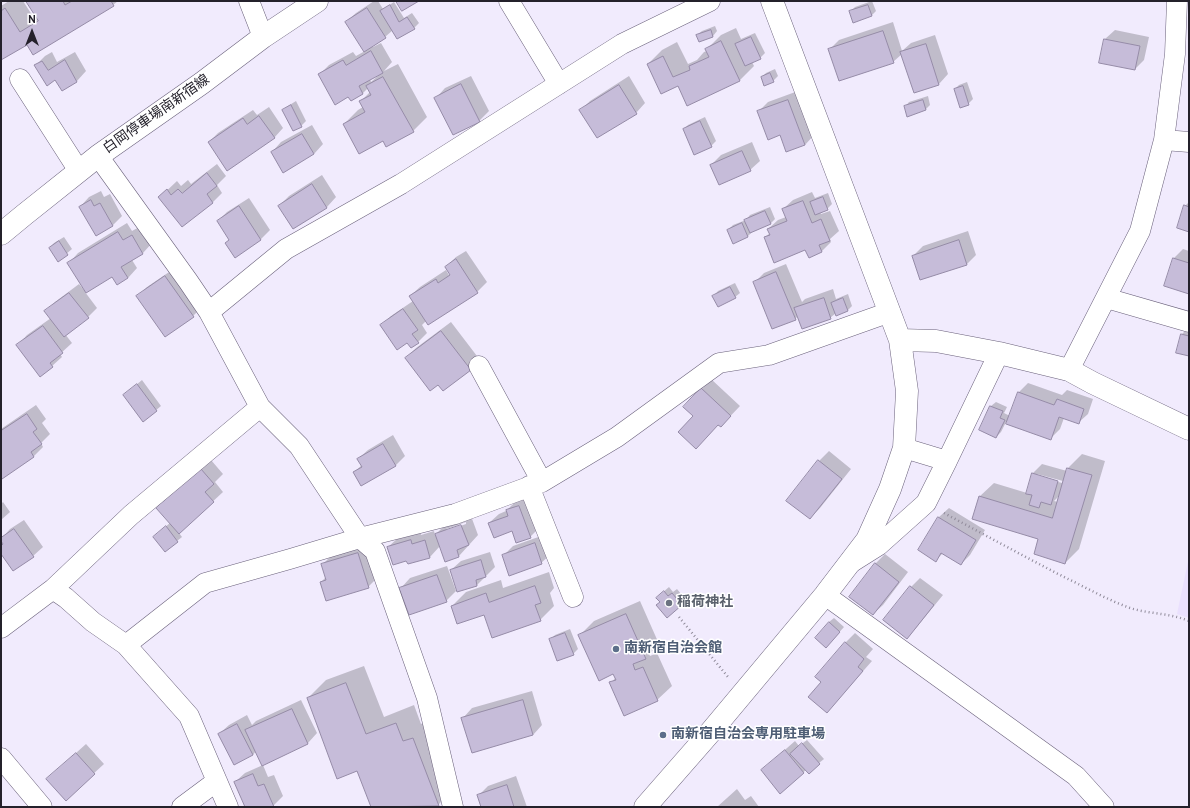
<!DOCTYPE html>
<html>
<head>
<meta charset="utf-8">
<style>
  body { margin:0 }
  #map { position:relative; width:1190px; height:808px; overflow:hidden; background:#f1ebfd; font-family:Overpass,sans-serif }
  canvas { display:block }
  .frame { position:absolute; inset:0; border:2px solid #24212b; pointer-events:none }
  .north { position:absolute; left:12px; top:12px; width:40px; height:40px; -webkit-text-stroke:3px #fff; paint-order:stroke; rotate:0deg; font-size:11px; font-weight:700; line-height:16px; text-align:center; color:#24212b }
  .north::after { content:''; display:block; margin:auto; width:14px; height:18px; background:#24212b; clip-path:polygon(50% 0,100% 100%,50% 72%,0 100%) }
</style>
</head>
<body>
<div id="map">
<canvas width="1190" height="808"></canvas>
<div class="frame"></div>
<div class="north">N</div>
</div>
<script>
const ctx = document.querySelector('canvas').getContext('2d');
ctx.lineJoin = 'round';
function fill(path, color) { ctx.fillStyle = color; ctx.fill(path, 'evenodd'); }
function strokePath(path, color, width, dash) { ctx.strokeStyle = color; ctx.lineWidth = width; ctx.lineCap = dash ? 'butt' : 'round'; ctx.setLineDash(dash || []); ctx.stroke(path); }
function label(font, color, halo, rows, align = 'center') {
  ctx.font = font + ' Overpass,"Noto Sans JP",sans-serif'; ctx.lineWidth = 3; ctx.setLineDash([]); ctx.textBaseline = 'middle'; ctx.strokeStyle = halo; ctx.fillStyle = color; for (const [text, x, y, turn = 0] of rows) {
    ctx.save(); ctx.translate(x, y); ctx.rotate((+turn || 0) * Math.PI / 180); ctx.textAlign = isNaN(turn) ? turn : align; if (halo) ctx.strokeText(text, 0, 0); ctx.fillText(text, 0, 0); ctx.restore();
  }
}
const built = new Path2D(`
  M1189 557V618L1177 614Z`);
const shadow = new Path2D(`
  M9 1H23L34 18 37 17 27 1H118L113 5 27 43 1 59V6Z
  M374 1H378L383 9 394 2 404 18 412 13 419 23 414 28 393 30 385 37 372 46 373 47 381 43 392 62 384 71 398 64 427 117 413 131 384 140 344 124 358 110 363 107 360 102 370 92 368 88 363 93 351 100 349 96 320 74 329 65 353 52 356 56 365 51 346 22 356 13ZM380 74 371 82 370 79Z
  M872 1 876 11 871 16 850 12 855 7Z
  M893 22 902 51 911 43 935 35 948 74 939 84 915 92 902 54 893 62 830 49 839 40Z
  M715 26 717 31 713 36 699 41 697 35 702 31Z
  M736 28 741 39 755 33 765 53 760 58 752 62 754 66 740 80 688 104 679 85 648 64 662 50 677 42 688 64 697 60 704 52 707 51V49L721 35Z
  M1115 30 1149 37 1144 60 1135 69 1105 39Z
  M52 52 57 62 75 52 86 71 77 81 62 89 56 79 36 65 45 56Z
  M775 69 778 76 773 81 762 77 766 73Z
  M471 76 489 111 479 121 436 98 445 88Z
  M629 76 645 103 636 113 581 110 590 101Z
  M967 82 973 99 968 104 955 89 959 85Z
  M798 91 814 135 805 145 780 134 759 111 768 102Z
  M928 96 930 105 926 109 908 115 905 107 909 102Z
  M296 101 306 121 301 126 294 130 283 110 288 106Z
  M269 107 283 128 274 138 209 142 218 133 253 110 257 115Z
  M705 117 716 141 711 146 695 154 684 129 688 125Z
  M312 125 323 144 314 154 283 171 272 152 281 142Z
  M752 142 760 161 750 170 711 165 721 155Z
  M217 164 226 176 217 185 222 193 213 202 182 226 160 197 177 181 181 186 188 180 191 184Z
  M322 175 336 197 327 207 294 228 279 206 289 196Z
  M101 191 104 197 110 194 122 216 113 225 96 235 80 207 89 197Z
  M812 192 815 198 828 193 832 204 827 209 820 212 821 214 830 211 839 231 830 239 831 242 822 251 809 256 806 249 765 237 770 233 768 229 778 220 786 217 783 209 793 200Z
  M249 198 270 230 261 239 235 256 230 239 218 221 227 212Z
  M1189 202V230L1185 206Z
  M770 207 775 219 770 224 752 232 747 237 728 230 733 225 746 220 750 215Z
  M127 223 132 231 141 226 152 243 143 253 132 260 137 268 128 278 112 275 85 292 97 308 88 317 65 334 72 343 60 354 62 357 52 366 18 345 27 335 51 318 46 311 55 302 79 284 84 290 86 289 69 263 78 253Z
  M968 231 976 255 967 264 913 256 923 246Z
  M64 237 72 249 59 260 50 248 54 243Z
  M1183 249 1189 251V293L1174 258Z
  M466 251 487 282 477 292 426 321 422 325 427 333 418 342 407 341 382 325 391 316 413 301 410 296 420 287 446 270 450 277 452 276 446 267 456 257Z
  M786 264 802 302 805 299 833 289 836 299 848 294 852 306 848 310 836 314V313L830 318 798 316 795 319 754 283 764 273Z
  M175 268 202 307 193 316 138 296 147 287Z
  M735 283 740 293 735 297 714 296 718 291Z
  M451 322 480 360 470 370 439 384 406 358 416 348Z
  M1189 327V355L1182 334Z
  M711 379 740 406 721 426 694 416 685 407Z
  M142 380 161 406 143 421 124 395Z
  M1028 383 1062 395 1067 390 1093 399 1088 414 1078 423 1064 418 1060 429 1051 438 1006 422 1001 432 996 437 981 430 991 406 996 402 1007 407 1004 413 1010 416 1018 393Z
  M36 405 46 419 42 423 50 434 41 443 43 447 34 456 2 478 1 476V429Z
  M393 435 405 456 395 466 354 472 362 465 358 459 368 450Z
  M829 451 851 469 820 508 810 518 788 501 819 461Z
  M1082 454 1105 461 1079 549 1065 563 1040 538 979 497 994 483 1027 493 1032 474 1042 464 1067 471 1068 468ZM1037 474 1063 481 1062 483 1037 476ZM1061 494 1058 502 1054 501Z
  M211 460 223 474 215 482 223 492 179 533 182 537 177 541 159 532 170 523 158 508Z
  M529 497 540 527 530 537 489 523 499 514 506 511 516 501Z
  M3 502 10 512 1 520V504Z
  M949 508 985 530 970 555 961 564 943 553 936 560 919 550 939 517Z
  M471 516 478 535 459 556 440 546 430 557 407 560 388 547 398 538 420 531 421 535 434 531 435 535 446 524ZM466 522V524L446 531V529Z
  M24 520 43 547 33 556 1 552V547L4 544 1 539 10 529Z
  M544 535 551 554 541 563 503 556 513 546Z
  M367 544 378 577 368 587 321 582 326 577 322 565 332 555Z
  M490 552 495 567 477 585 458 591 451 570 461 561Z
  M885 554 908 572 883 605 873 614 875 564Z
  M447 566 456 591 446 601 401 588 410 578Z
  M549 572 554 588 550 593 554 606 540 620 484 613 452 606 466 592 501 580 503 588Z
  M920 578 943 595 916 628 907 638 911 587Z
  M669 587 673 592 677 589 686 600 667 616 661 601 662 593Z
  M640 601 659 644 649 654 650 656 657 653 672 686 657 700 611 683 616 677 614 673 580 635 594 621Z
  M834 618 844 627 826 647 829 622Z
  M570 629 578 649 573 654 550 640 555 635Z
  M855 633 873 649 866 657 872 661 827 712 822 682 845 643Z
  M364 666 384 717 414 705 421 724 431 720 456 787 438 805 434 807H372L358 770 308 698 326 680Z
  M532 691 542 725 533 735 463 718 472 708Z
  M301 700 317 733 308 743 263 765 256 751 253 755 219 734 229 725 247 715 252 725 256 721Z
  M807 740 824 759 819 763 806 770 780 792 762 770 795 741 799 746Z
  M86 744 104 764 66 799 57 770Z
  M263 765 268 777 274 775 283 796 273 806 270 807H246L235 782 245 773Z
  M516 776 527 807H483L479 795 488 786Z
  M737 789 745 800 751 796 759 807H717Z`);
const building = new Path2D(`
  M26 1H63L65 5 72 1H111L114 6 33 55 27 45 1 60V11L5 8 20 32 38 21Z
  M396 1H419L402 11Z
  M390 5 399 22 407 17 415 29 397 39 380 11Z
  M868 5 872 16 853 23 849 11Z
  M367 8 386 38 364 52 345 22Z
  M711 30 713 37 699 42 696 35Z
  M883 31 894 63 839 81 828 49Z
  M751 37 761 59 745 66 735 44Z
  M1104 39 1140 46 1135 70 1099 63Z
  M721 41 740 81 687 106 678 86 661 94 647 64 663 56 673 77 690 70 689 66 709 57 705 49Z
  M926 44 939 85 914 93 900 52Z
  M371 51 383 73 359 86 363 94 351 101 348 97 335 105 318 74 343 60 346 65Z
  M65 60 77 82 62 91 55 80 47 86 34 65 42 61 48 70Z
  M770 73 774 82 764 86 761 77Z
  M383 77 414 132 386 147 383 141 359 154 343 124 365 112 359 101 371 95 366 86Z
  M461 84 480 122 453 135 434 98Z
  M619 85 637 114 597 138 579 110Z
  M963 86 969 105 960 108 954 89Z
  M788 100 805 145 786 152 780 135 768 140 757 111Z
  M923 100 926 110 907 117 904 106Z
  M291 105 302 127 293 131 282 110Z
  M259 116 275 138 227 171 208 142 243 118 247 124Z
  M700 121 712 147 694 155 683 129Z
  M302 134 314 154 283 173 271 152Z
  M742 151 751 171 719 185 710 165Z
  M207 173 217 186 207 194 213 203 182 227 158 197 167 189 171 195 178 189 182 193Z
  M312 184 327 208 293 229 278 206Z
  M823 197 828 210 815 215 810 202Z
  M91 200 94 206 100 203 113 226 96 236 79 207Z
  M803 201 812 223 821 219 830 241 819 245 822 252 809 258 805 250 774 263 764 237 770 235 767 229 787 221 782 209Z
  M1184 205 1189 207V232L1177 228Z
  M239 206 261 240 235 258 225 243 229 240 217 221Z
  M765 211 771 224 750 233 744 220Z
  M742 223 748 237 733 244 727 230Z
  M118 232 123 240 132 235 143 254 121 267 128 278 117 285 112 277 86 293 67 263Z
  M959 240 967 265 920 280 912 256Z
  M59 241 68 255 58 262 49 248Z
  M1173 258 1189 263V294L1164 286Z
  M456 259 478 293 428 325 409 296 436 279 438 283 450 275 445 267Z
  M776 272 796 320 772 329 753 282Z
  M165 276 194 317 165 337 136 296Z
  M730 287 736 298 718 307 712 296Z
  M69 293 89 318 64 337 44 311Z
  M824 298 831 319 802 329 794 308Z
  M843 298 848 311 836 316 831 303Z
  M403 309 418 330 412 334 419 343 411 348 407 343 397 350 380 325Z
  M43 326 63 353 50 363 53 367 40 377 16 345Z
  M441 331 471 370 443 391 438 385 430 391 405 358Z
  M1181 334 1189 336V356L1176 353Z
  M137 384 157 411 143 422 123 395Z
  M701 388 731 416 721 427 718 425 696 449 678 432 693 416 683 407Z
  M1018 392 1054 405 1057 399 1084 409 1079 424 1059 417 1051 440 1006 424Z
  M990 406 1003 411 1000 418 1005 420 996 438 979 430Z
  M27 414 37 429 33 432 42 444 31 452 34 457 2 479 1 477V431Z
  M383 444 396 466 361 486 353 472 362 467 357 459Z
  M818 460 842 479 810 519 786 501Z
  M1067 468 1092 475 1065 564 1034 554 1038 539 972 519 979 496 1052 518Z
  M201 469 214 484 205 492 214 502 179 534 156 508Z
  M1032 473 1058 481 1051 505 1041 502 1039 508 1029 505 1032 495 1026 494Z
  M519 506 531 538 516 543 512 531 494 538 488 523 508 516 506 510Z
  M938 517 976 540 961 565 941 553 936 562 918 550Z
  M461 525 469 545 457 550 459 557 445 562 435 534Z
  M166 526 178 542 165 552 153 537Z
  M14 529 34 557 13 571 1 554V546L3 544 1 541V538Z
  M411 540 412 544 425 540 430 558 408 564 406 561 393 565 387 547Z
  M535 543 542 564 509 576 502 555Z
  M358 553 369 588 326 601 320 582 326 580 321 564Z
  M481 560 486 577 476 580 477 586 457 592 450 570Z
  M875 563 899 582 873 615 849 597Z
  M437 575 447 602 409 615 399 588Z
  M535 586 541 603 535 605 541 621 492 638 484 615 457 624 451 606 486 593 489 602Z
  M910 586 934 605 907 639 883 620Z
  M664 591 668 596 672 593 682 605 667 618 656 605 660 602 656 598Z
  M626 614 646 659 633 664 635 670 643 667 658 701 624 716 609 682 616 680 613 674 599 681 578 635Z
  M829 622 840 632 826 648 815 638Z
  M565 633 574 655 557 661 549 639Z
  M845 642 864 659 858 667 863 671 827 713 808 697 821 682 815 677Z
  M346 683 366 734 396 723 403 741 413 738 439 806 371 807 357 771 337 779 307 698Z
  M523 700 533 735 472 753 461 718Z
  M292 709 308 744 262 766 245 730Z
  M237 724 253 755 234 765 218 734Z
  M802 743 820 764 809 774 790 754Z
  M785 750 804 773 780 794 761 770Z
  M76 753 95 774 66 801 46 779Z
  M253 774 258 786 264 784 274 807H245L234 782Z
  M507 785 514 807H481L477 795Z`);
const path = new Path2D(`
  M944 513C985 535 1025 557 1066 578 1087 588 1108 600 1130 608 1149 614 1170 613 1189 621
  M679 617 728 677`);
const street = new Path2D(`
  M249 1 263 37
  M509 1 559 84
  M20 79 79 171
  M1164 140 1189 142
  M98 156 188 281 209 312 260 407 299 446 360 538 375 551 427 698 453 807
  M1106 298 1189 322
  M209 312 286 249 401 184 622 44 710 1
  M479 366 542 482
  M1069 370 1140 231 1164 140 1175 54 1177 1
  M947 461 999 353
  M529 486 573 597
  M852 562 879 545 926 503 947 461 904 448
  M53 589 131 515 260 407
  M825 595 1076 776 1104 807
  M1 628 53 589 66 598 93 622 126 645 189 716 228 807
  M126 645 205 583 290 559 360 538 455 514 542 482 617 437 719 363 769 355 890 312
  M1 758 42 807
  M182 807 217 781`);
const secondary = new Path2D(`
  M1 234 24 215 98 156 202 83 263 37 317 1
  M900 340 936 341 999 353 1069 370 1093 383 1189 429
  M645 807 708 735 825 595 867 540 890 489 904 448 907 391 900 340 772 1`);
const markers = [
  [669,603,4,"#6b7280"],
  [616,649,4,"#5c6f8a"],
  [663,735,4,"#5c6f8a"]
];
const streetNames = [
  ["白岡停車場南新宿線",157,115,-35]
];
const worshipNames = [
  ["稲荷神社",677,603]
];
const serviceNames = [
  ["南新宿自治会館",624,649],
  ["南新宿自治会専用駐車場",671,735]
];
fill(built, '#eae0fe');
fill(shadow, '#0003');
fill(building, '#c6bcd9');
strokePath(building, '#958ba7', 1);
strokePath(street, '#6a617b', 21);
strokePath(secondary, '#6a617b', 23);
strokePath(path, '#8f8a99', 2.5, [1, 3]);
strokePath(street, '#fff', 20);
strokePath(secondary, '#fff', 22);
for (const [x, y, r, color] of markers) { const dot = new Path2D(); dot.arc(x, y, r, 0, 2 * Math.PI); ctx.fillStyle = color; ctx.fill(dot); strokePath(dot, '#fff', 1.5); }
label('14px', '#24212b', '#fff', streetNames);
label('bold 14px', '#5b616d', '#fff', worshipNames, 'left');
label('bold 14px', '#4e5e75', '#fff', serviceNames, 'left');
</script>
</body>
</html>
